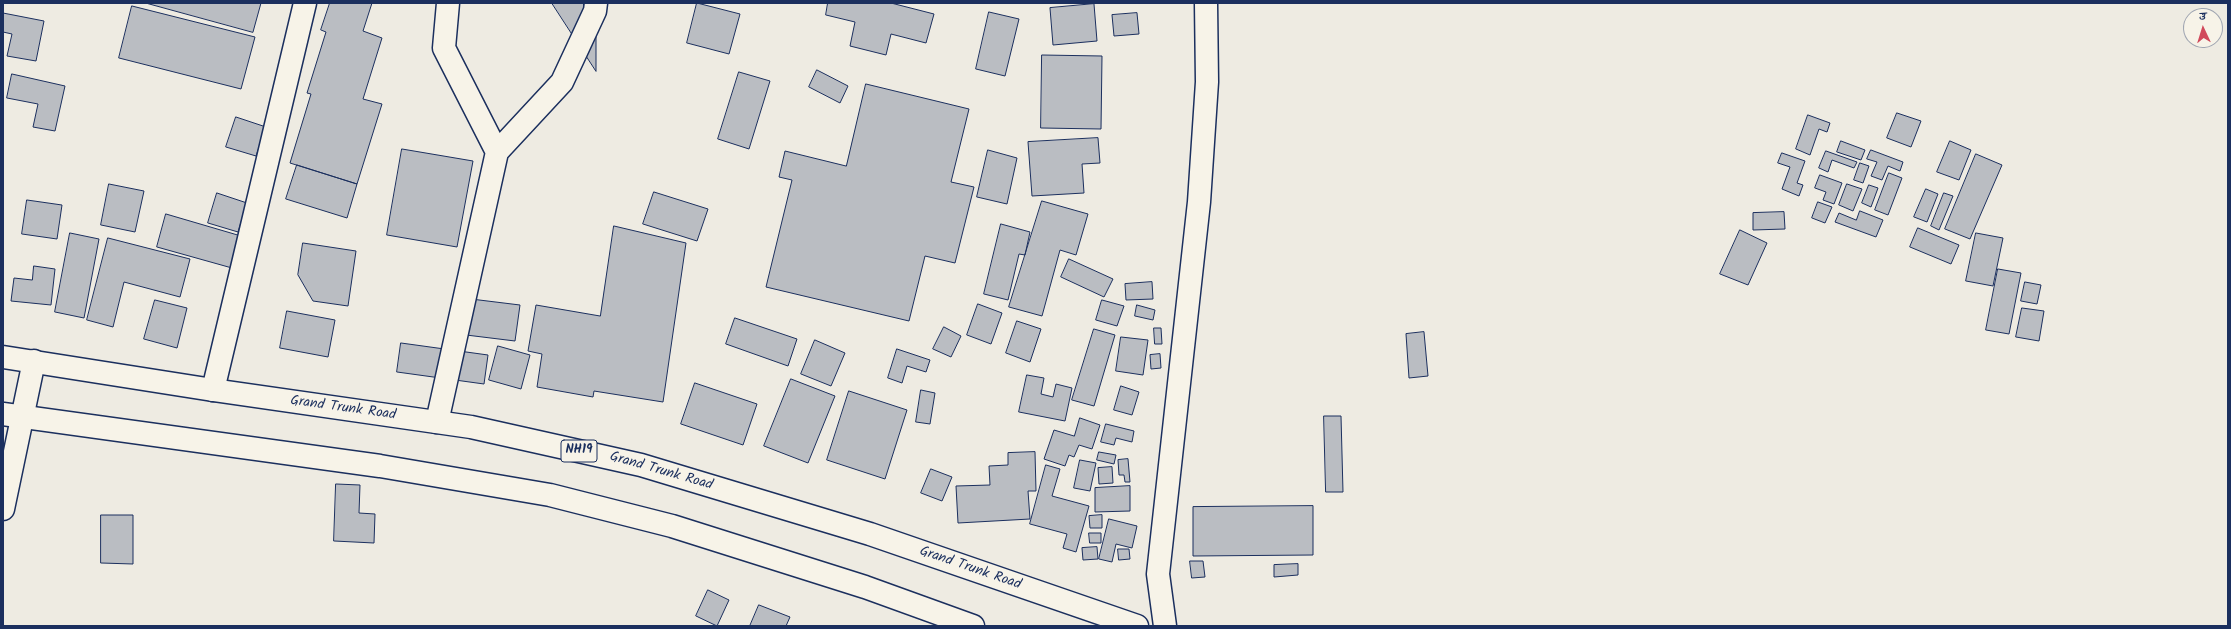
<!DOCTYPE html>
<html>
<head>
<meta charset="utf-8">
<style>
  body { margin:0 }
  #map { position:relative; width:2231px; height:629px; overflow:hidden; background:#eeebe2; font-family:Kalam,"Playpen Sans Deva",sans-serif }
  canvas { display:block }
  .frame { position:absolute; inset:0; border:4px solid #1b2f5e; pointer-events:none }
  .north { position:absolute; left:2183px; top:8px; width:40px; height:40px; box-sizing:border-box; background:#f7f3e8; border:1px solid #9fa5b1; border-radius:50%; rotate:356deg; font-size:11px; font-weight:700; line-height:16px; text-align:center; color:#1b2f5e }
  .north::after { content:''; display:block; margin:auto; width:14px; height:18px; background:#d1495b; clip-path:polygon(50% 0,100% 100%,50% 72%,0 100%) }
</style>
</head>
<body>
<div id="map">
<canvas width="2231" height="629"></canvas>
<div class="frame"></div>
<div class="north">उ</div>
</div>
<script>
const ctx = document.querySelector('canvas').getContext('2d');
ctx.lineJoin = 'round';
function fill(path, color) { ctx.fillStyle = color; ctx.fill(path, 'evenodd'); }
function strokePath(path, color, width, dash) { ctx.strokeStyle = color; ctx.lineWidth = width; ctx.lineCap = dash ? 'butt' : 'round'; ctx.setLineDash(dash || []); ctx.stroke(path); }
function label(font, color, halo, rows, align = 'center') {
  ctx.font = font + ' Kalam,sans-serif'; ctx.lineWidth = 4; ctx.setLineDash([]); ctx.textBaseline = 'middle'; ctx.strokeStyle = halo; ctx.fillStyle = color; for (const [text, x, y, turn = 0] of rows) {
    ctx.save(); ctx.translate(x, y); ctx.rotate((+turn || 0) * Math.PI / 180); ctx.textAlign = isNaN(turn) ? turn : align; if (halo) ctx.strokeText(text, 0, 0); ctx.fillText(text, 0, 0); ctx.restore();
  }
}
const building = new Path2D(`
  M146 3H261L253 32Z
  M330 3H372L363 31 382 38 363 99 382 104 357 184 290 163 311 94 307 93 326 32 321 30Z
  M552 3H583L596 37V71Z
  M697 3 740 14 729 54 687 43Z
  M828 3H891L934 14 926 43 891 34 886 55 850 46 855 22 826 15Z
  M1094 4 1097 41 1053 45 1050 8Z
  M132 6 255 37 241 89 119 58Z
  M989 12 1019 19 1005 76 976 69Z
  M3 13 44 21 36 61 7 56 12 34 3 32Z
  M1137 13 1139 34 1114 36 1112 15Z
  M1042 55 1102 56 1101 129 1041 128Z
  M817 70 848 86 840 103 809 87Z
  M739 72 770 81 749 149 718 139Z
  M12 74 65 86 55 131 33 127 38 104 7 98Z
  M866 84 969 109 951 182 974 187 955 263 925 256 909 321 766 287 792 180 779 177 785 151 846 166Z
  M1897 113 1921 121 1911 147 1887 138Z
  M1808 115 1830 123 1827 132 1819 129 1810 155 1796 149Z
  M236 117 266 127 256 156 226 147Z
  M1098 138 1100 163 1082 164 1084 193 1032 196 1028 142Z
  M1841 141 1865 150 1861 160 1837 152Z
  M1950 141 1971 150 1959 180 1937 172Z
  M402 149 473 161 457 247 387 235Z
  M988 150 1017 158 1007 204 977 197Z
  M1871 150 1903 162 1900 171 1888 166 1882 180 1871 176 1877 162 1867 159Z
  M1826 151 1857 162 1854 168 1832 160 1828 172 1819 168Z
  M1782 153 1805 161 1797 183 1803 185 1799 196 1782 189 1790 167 1778 163Z
  M1976 154 2002 165 1970 239 1945 229Z
  M1860 163 1869 166 1863 183 1854 180Z
  M297 165 357 184 347 218 286 199Z
  M1889 173 1902 178 1888 215 1875 210Z
  M1820 175 1842 183 1834 204 1823 200 1826 192 1815 188Z
  M109 184 144 191 135 232 101 225Z
  M1847 184 1862 189 1853 211 1839 205Z
  M1869 185 1878 188 1871 207 1862 203Z
  M1926 189 1938 194 1927 222 1914 217Z
  M654 192 708 209 697 241 643 224Z
  M217 193 247 203 238 232 208 223Z
  M1944 193 1953 196 1939 230 1931 226Z
  M27 200 62 205 57 239 22 234Z
  M1042 201 1088 214 1076 255 1060 250 1042 316 1009 307Z
  M1818 202 1832 207 1825 223 1812 218Z
  M1860 211 1883 220 1876 237 1835 222 1839 213 1856 220Z
  M1784 212 1785 229 1753 230V213Z
  M166 214 241 236 232 268 157 247Z
  M1001 224 1030 232 1025 255 1019 254 1008 300 984 294Z
  M614 226 686 243 663 402 594 391 593 397 537 387 542 354 528 351 536 305 600 316Z
  M1918 228 1959 245 1951 264 1910 247Z
  M1740 230 1767 243 1748 285 1720 274Z
  M70 233 99 239 84 318 55 312Z
  M1976 233 2003 238 1993 286 1966 281Z
  M108 238 190 259 180 297 124 282 113 327 87 320Z
  M303 243 356 251 348 306 313 301 298 275Z
  M1069 259 1113 279 1104 297 1061 277Z
  M34 266 55 269 51 305 11 301 14 278 32 280Z
  M1998 269 2021 273 2009 334 1986 330Z
  M1152 282 1153 299 1126 300 1125 284Z
  M2025 282 2041 285 2037 304 2021 301Z
  M471 299 520 305 515 341 466 335Z
  M155 300 187 308 177 348 144 339Z
  M1102 300 1124 306 1117 326 1096 320Z
  M978 304 1002 313 991 344 967 335Z
  M1137 305 1155 310 1153 320 1135 316Z
  M2022 308 2044 311 2039 341 2016 337Z
  M287 311 335 320 328 357 280 348Z
  M735 318 797 339 788 366 726 344Z
  M1017 321 1041 329 1030 362 1006 353Z
  M944 327 961 336 951 357 933 349Z
  M1154 328H1161L1162 344H1155Z
  M1094 329 1115 335 1094 406 1072 400Z
  M1424 332 1428 376 1409 378 1406 334Z
  M1121 337 1148 340 1143 375 1116 371Z
  M815 340 845 353 831 386 801 374Z
  M401 343 488 355 484 384 397 372Z
  M498 346 530 355 521 389 489 380Z
  M897 349 930 360 926 372 907 366 902 383 888 378Z
  M1160 354 1161 368 1151 369 1150 355Z
  M1027 375 1044 378 1041 394 1053 397 1056 384 1072 388 1065 421 1019 412Z
  M791 379 835 396 808 463 764 446Z
  M695 383 757 404 743 445 681 424Z
  M1121 386 1139 392 1132 415 1114 410Z
  M921 390 935 393 930 424 916 422Z
  M849 391 907 410 885 479 827 460Z
  M1324 416H1341L1343 492H1326Z
  M1080 418 1100 425 1092 449 1079 445 1074 457 1069 455 1065 466 1044 459 1054 430 1074 436Z
  M1106 424 1134 431 1132 442 1116 438 1114 445 1101 442Z
  M1035 452 1036 491H1028L1030 519 958 523 956 486 990 485 989 466 1008 465V453Z
  M1099 452 1116 455 1114 464 1097 460Z
  M1128 459 1130 482H1125L1124 475H1119L1118 460Z
  M1080 460 1096 463 1090 491 1074 488Z
  M1046 465 1060 469 1052 496 1089 506 1076 552 1063 548 1067 534 1030 524Z
  M1112 467 1113 483 1099 484 1098 468Z
  M931 469 952 477 942 501 921 493Z
  M336 484 360 485 359 513 375 514 374 543 334 541Z
  M1130 486V511L1095 512V488Z
  M1313 506V555L1193 556V507Z
  M101 515H133V564L101 563Z
  M1102 515V528H1090L1089 516Z
  M1109 519 1137 526 1132 548 1116 544 1112 562 1099 559Z
  M1089 533H1101V543H1090Z
  M1097 547 1098 559 1083 560 1082 548Z
  M1118 549H1129L1130 559 1119 560Z
  M1190 561H1203L1205 577 1192 578Z
  M1298 564V575L1274 577V565Z
  M708 590 729 600 717 626 696 616Z
  M759 605 790 617 786 626H750Z`);
const street = new Path2D(`
  M448 3 444 48 497 152
  M213 390 305 3
  M437 422 497 152 562 82 595 11 596 3`);
const secondary = new Path2D(`
  M3 509 34 361
  M1165 626 1158 574 1199 202 1207 82 1206 3`);
const highway = new Path2D(`
  M3 357 213 390 471 427 641 465 870 534 1137 626
  M3 414 380 466 550 495 672 526 865 587 973 626`);
const shields = [
  [579,451,36]
];
const shieldNames = [
  ["NH19",579,451]
];
const streetNames = [
  ["Grand Trunk Road",343,409,8],
  ["Grand Trunk Road",661,472,16],
  ["Grand Trunk Road",970,569,19]
];
fill(building, '#babdc2');
strokePath(building, '#1b2f5e', 1);
strokePath(street, '#1b2f5e', 25);
strokePath(secondary, '#1b2f5e', 25);
strokePath(highway, '#1b2f5e', 25);
strokePath(street, '#f7f3e8', 22);
strokePath(secondary, '#f7f3e8', 22);
strokePath(highway, '#f7f3e8', 22);
for (const [x, y, w] of shields) { const box = new Path2D(); box.roundRect(x - w / 2, y - 11, w, 22, 3); ctx.fillStyle = '#f7f3e8'; ctx.fill(box); strokePath(box, '#1b2f5e', 1); }
label('bold 13px', '#1b2f5e', null, shieldNames);
label('14px', '#1b2f5e', '#f7f3e8', streetNames);
</script>
</body>
</html>
